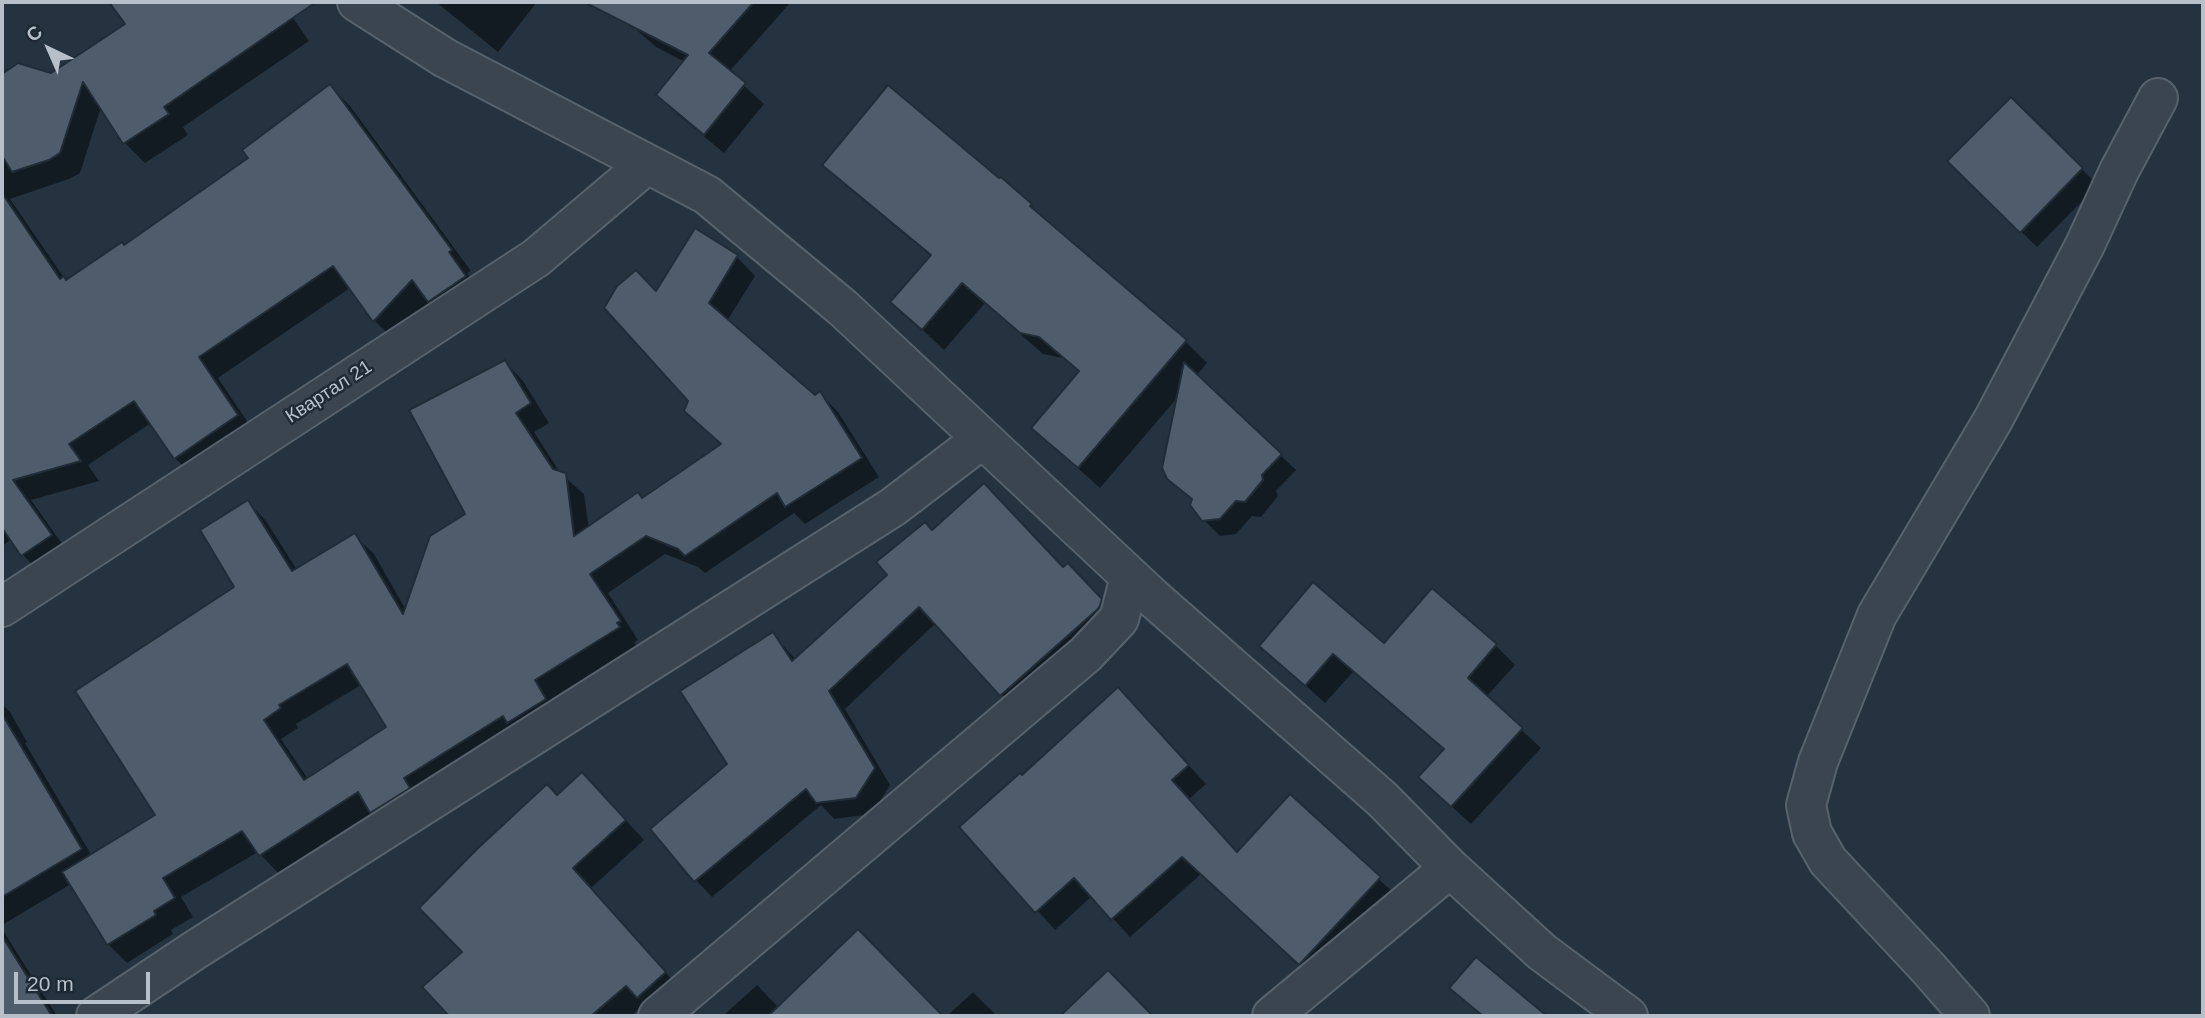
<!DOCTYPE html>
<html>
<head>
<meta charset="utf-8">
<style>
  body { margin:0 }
  #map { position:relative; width:2205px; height:1018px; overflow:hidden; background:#253340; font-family:Helvetica,sans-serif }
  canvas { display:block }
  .frame { position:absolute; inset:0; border:4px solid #b6bfca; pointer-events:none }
  .north { position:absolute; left:14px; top:14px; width:70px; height:70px; -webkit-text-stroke:5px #1e2a35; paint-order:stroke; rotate:316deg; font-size:19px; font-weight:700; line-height:28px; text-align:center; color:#b6bfca }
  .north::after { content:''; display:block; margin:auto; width:24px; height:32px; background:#b6bfca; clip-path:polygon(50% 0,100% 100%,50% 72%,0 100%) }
  .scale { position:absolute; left:14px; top:972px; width:136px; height:32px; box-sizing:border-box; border:4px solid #b6bfca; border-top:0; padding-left:9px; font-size:21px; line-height:24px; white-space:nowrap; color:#b6bfca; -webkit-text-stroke:5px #1e2a35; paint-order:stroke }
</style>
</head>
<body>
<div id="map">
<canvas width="2205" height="1018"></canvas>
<div class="frame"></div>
<div class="north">С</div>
<div class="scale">20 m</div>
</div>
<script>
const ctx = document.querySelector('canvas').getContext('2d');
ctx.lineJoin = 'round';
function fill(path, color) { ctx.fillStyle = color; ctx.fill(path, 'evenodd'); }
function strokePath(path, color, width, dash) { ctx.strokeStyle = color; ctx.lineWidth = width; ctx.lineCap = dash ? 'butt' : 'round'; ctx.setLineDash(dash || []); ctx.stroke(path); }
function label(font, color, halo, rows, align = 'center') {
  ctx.font = font + ' Helvetica,sans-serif'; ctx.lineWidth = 5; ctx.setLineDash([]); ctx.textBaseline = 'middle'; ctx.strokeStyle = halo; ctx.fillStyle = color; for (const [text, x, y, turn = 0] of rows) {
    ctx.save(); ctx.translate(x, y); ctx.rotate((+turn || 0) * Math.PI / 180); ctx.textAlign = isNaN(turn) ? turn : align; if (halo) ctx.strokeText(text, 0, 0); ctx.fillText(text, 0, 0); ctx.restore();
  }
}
const shadow = new Path2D(`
  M111 2H282L309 41 183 127 188 135 145 163 125 143 101 107 80 173 69 179 10 199 67 282 125 247 250 159 330 86 350 106 471 271 467 273 485 297 450 321 430 302 395 341 375 321 350 288 218 378 257 436 195 478 175 458 151 423 88 465 99 481 31 500 70 555 42 575 22 554 12 539 2 546V76L18 65 51 75 127 25Z
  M436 2H537L498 52Z
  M605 2H791L729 72 764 104 724 153 678 115 658 95 685 62 656 47Z
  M2011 100 2098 185 2037 247 1950 161Z
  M825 164 1031 205 1051 227 1186 342 1207 363 1196 376 1296 470 1276 491 1278 496 1261 517 1252 516 1236 534 1220 536 1204 520 1193 501 1168 478 1178 397 1100 488 1033 428 1080 373 1063 358 1043 354 985 303 944 350 893 302 932 257 846 186Z
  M737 257 755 276 727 321 815 397 820 394 838 412 879 477 805 524 794 513 705 573 698 567 665 554 608 593 638 640 634 642 637 646 552 699 564 718 390 830 373 813 279 874 258 852 181 897 193 917 171 930 173 934 127 963 108 944 71 884 2 925V704L10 712 27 742 25 743 92 856 158 816 236 587 248 502 266 521 297 570 355 536 374 554 406 610 467 515 505 362 523 381 549 423 534 432 561 474 584 494 589 529 643 500 722 446 686 411 690 401 657 294ZM361 685 388 728 308 779 281 739 298 728 296 724Z
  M933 532 1064 569 1084 582 1117 617 1017 711 936 623 845 709 890 785 872 814 834 819 821 805 712 897 696 880 729 765 773 634 796 660 889 575Z
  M1262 646H1496L1515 665 1486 697 1541 748 1471 824 1440 796 1445 751 1353 672 1325 703Z
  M1136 708 1206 784 1189 799 1238 854 1291 797 1398 897 1318 982 1201 874 1130 937 1092 896 1055 930 962 827 1022 778Z
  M601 793 644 840 591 888 683 992 645 1004 631 1016H450L464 952 557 797Z
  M2 929 57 1016H2Z
  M858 931 941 1016H723L757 985 779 1008Z
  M1451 988 1528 1002 1542 1016H1482Z
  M973 992 997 1016H947Z`);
const building = new Path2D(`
  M109 2H316L164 107 169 114 123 144 83 82 60 153 49 160 12 172 2 156V74L18 63 51 73 125 24Z
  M584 2H754L709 53 746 83 704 135 656 95 688 55Z
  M330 84 452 250 449 252 466 276 428 302 412 280 373 322 333 266 199 357 238 415 174 459 134 401 69 444 81 461 13 480 52 535 21 556 2 528V193L60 279 64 276 66 280 122 242 124 245 248 158 242 150Z
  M888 85 999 178 1001 177 1032 204 1030 206 1187 340 1078 468 1031 428 1079 371 1039 337 1020 333 962 283 922 330 890 302 931 255 822 165Z
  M2011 97 2083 168 2020 233 1947 161Z
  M695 228 738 255 709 303 815 395 820 391 862 458 785 507 777 493 685 556 678 549 646 536 590 574 621 621 617 623 620 627 535 680 546 699 507 723 503 716 404 778 410 788 370 813 358 792 259 856 242 831 163 878 175 898 154 911 156 915 107 945 62 872 155 815 75 691 234 587 200 530 248 500 292 571 355 533 403 614 430 536 465 514 409 410 505 360 531 403 516 413 553 469 566 473 574 536 638 492 642 498 721 444 684 411 688 401 604 308 617 286 636 270 656 291ZM347 664 386 727 304 780 264 720 281 708 279 705Z
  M1184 362 1282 454 1262 475 1263 480 1245 502 1236 501 1220 519 1202 521 1190 505 1192 499 1167 479 1162 468Z
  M984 483 1063 567 1068 563 1102 599 1099 608 1000 696 919 607 829 691 875 768 856 798 816 803 806 789 694 882 650 829 727 764 680 691 773 632 792 661 887 575 876 562 925 522 932 530Z
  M1313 582 1384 643 1432 588 1497 644 1468 678 1523 728 1451 807 1418 777 1444 749 1333 654 1305 686 1259 646Z
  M1118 687 1189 765 1172 780 1237 852 1290 794 1381 877 1299 965 1182 857 1111 920 1074 878 1035 913 959 827 1020 773 1022 775Z
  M2 714 82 849 2 897Z
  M582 772 626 820 573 868 666 972 637 998 626 986 591 1016H449L422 987 462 952 419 908 477 849 547 784 557 795Z
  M858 929 943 1016H768Z
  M2 936 52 1016H2Z
  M1476 957 1547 1016H1483L1449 988Z
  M1108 970 1153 1016H1060Z`);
const street = new Path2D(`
  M357 2 445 58 707 195 843 308 1152 597 1382 799 1450 868 1542 952 1628 1016
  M2 607 536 258 647 164
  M96 1016 195 950 893 507 982 439
  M658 1016 1086 654 1119 619 1130 577
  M1272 1016 1450 868
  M1970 1016 1929 969 1828 861 1812 833 1806 805 1818 762 1877 615 1993 420 2085 245 2119 171 2158 98`);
const streetNames = [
  ["Квартал 21",329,392,-33]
];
fill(shadow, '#0007');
fill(building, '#4f5c6b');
strokePath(building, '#202c37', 2);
strokePath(street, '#57626d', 42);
strokePath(street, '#3a4550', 38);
label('19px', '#b6bfca', '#1e2a35', streetNames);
</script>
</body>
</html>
